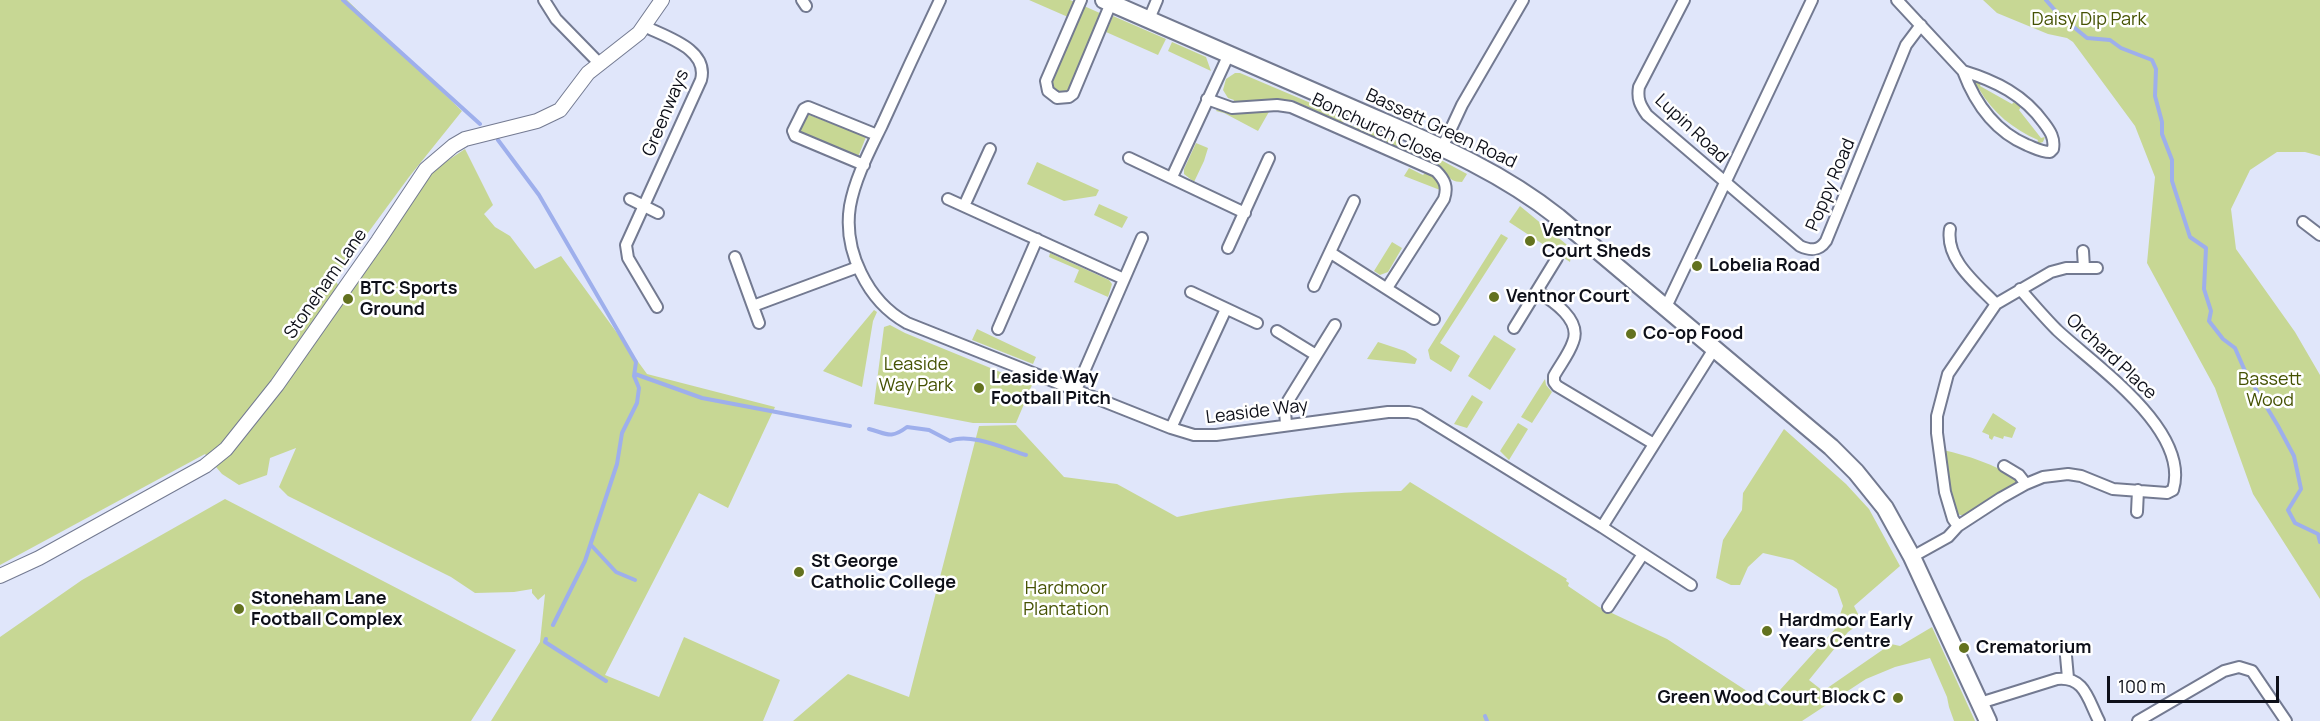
<!DOCTYPE html>
<html>
<head>
<meta charset="utf-8">
<style>
  body { margin:0 }
  #map { position:relative; width:2320px; height:721px; overflow:hidden; background:#e0e6fa; font-family:Manrope,sans-serif }
  canvas { display:block }
  .scale { position:absolute; left:2107px; top:676px; width:172px; height:27px; box-sizing:border-box; border:3px solid #0e1019; border-top:0; padding-left:8px; font-size:18px; line-height:21px; white-space:nowrap; color:#0e1019; -webkit-text-stroke:4px #fff; paint-order:stroke }
</style>
</head>
<body>
<div id="map">
<canvas width="2320" height="721"></canvas>
<div class="scale">100 m</div>
</div>
<script>
const ctx = document.querySelector('canvas').getContext('2d');
ctx.lineJoin = 'round';
function fill(path, color) { ctx.fillStyle = color; ctx.fill(path, 'evenodd'); }
function strokePath(path, color, width, dash) { ctx.strokeStyle = color; ctx.lineWidth = width; ctx.lineCap = dash ? 'butt' : 'round'; ctx.setLineDash(dash || []); ctx.stroke(path); }
function label(font, color, halo, rows, align = 'center') {
  ctx.font = font + ' Manrope,sans-serif'; ctx.lineWidth = 5; ctx.setLineDash([]); ctx.textBaseline = 'middle'; ctx.strokeStyle = halo; ctx.fillStyle = color; for (const [text, x, y, turn = 0] of rows) {
    ctx.save(); ctx.translate(x, y); ctx.rotate((+turn || 0) * Math.PI / 180); ctx.textAlign = isNaN(turn) ? turn : align; if (halo) ctx.strokeText(text, 0, 0); ctx.fillText(text, 0, 0); ctx.restore();
  }
}
const green = new Path2D(`
  M0 0H347L462 111 409 177 334 279 347 297 377 254 426 175 465 149 493 205 484 214 495 227 510 236 535 269 561 256 647 374 775 407 728 508 699 493 605 675 659 697 684 637 780 680 763 721H491L540 642 545 594 538 600 532 593V589L514 592 475 593 451 577 288 496 279 487 296 448 270 458 267 475 239 485 222 474 205 454 0 565Z
  M1029 0H1070L1075 2 1068 17Z
  M1983 0H2320V156L2305 152H2277L2250 170 2231 209 2236 249 2295 332 2320 375V599L2253 494 2215 388 2147 263 2155 177 2135 126 2073 42 2067 38 2048 34 1997 13Z
  M1084 6 1102 14 1069 90 1062 93 1053 89 1051 80Z
  M1113 16 1166 39 1158 55 1106 32Z
  M1172 42 1206 57 1211 71 1168 51Z
  M1235 73H1240L1346 118 1343 123 1292 100 1233 103 1234 100 1228 98 1223 90 1226 79Z
  M1975 81 1981 83 1980 86 2012 104 2014 102 2021 107 2019 110 2041 138 2045 137 2043 142 2037 144 2038 140C2013 129 1993 113 1979 89L1975 91 1973 84Z
  M1218 108 1270 110 1258 131 1224 113 1216 111Z
  M807 114 866 137 858 157 800 132 799 128Z
  M1350 125 1368 132 1369 130 1428 153 1467 174 1462 182C1453 182 1450 179 1445 172L1349 127Z
  M1196 143 1208 148 1204 161 1194 182 1184 174V169Z
  M1037 162 1099 190 1096 196 1064 201 1027 184Z
  M1409 168 1423 175 1426 172C1434 177 1439 180 1440 190L1404 176Z
  M1099 204 1128 217 1122 228 1094 215Z
  M1520 206 1572 249 1570 262 1509 222Z
  M1501 234 1508 238 1440 343 1460 356 1451 372 1430 359 1428 350Z
  M1392 242 1402 248 1388 272 1380 275 1374 271Z
  M1050 253 1109 280 1112 284 1108 297 1074 282 1079 270 1049 257Z
  M874 310 877 312 873 321 862 387 823 371Z
  M890 325 905 333 1032 385 1016 423H973L874 404 884 327Z
  M977 329 1036 357 1033 364 972 340Z
  M1494 335 1516 349 1490 390 1468 376Z
  M1378 342 1405 351 1417 359 1415 364 1367 359Z
  M1545 379 1546 385 1552 392 1532 423 1521 417Z
  M1472 395 1483 402 1467 428 1454 424Z
  M1993 413 2016 428 2012 438 2004 436 2003 439 1994 436 1992 440 1989 438V435L1982 432Z
  M1518 423 1528 429 1509 460 1500 451Z
  M1016 425 1064 477 1117 484 1177 517C1251 501 1326 491 1401 491L1410 482 1567 579 1566 581 1569 583 1568 586 1599 607 1667 639 1770 706 1780 690 1835 629 1843 606 1837 589 1793 560 1763 553 1748 567 1740 585H1731L1716 578 1723 540 1742 510 1743 493 1784 429 1846 484 1869 509 1900 566 1854 606 1862 622 1848 632 1809 680 1823 691 1891 644 1900 646 1932 627 1975 721H1954L1949 707 1947 697 1930 658 1895 667 1866 679 1802 721H793L848 674 909 697 979 426Z
  M1943 450C1969 456 1994 464 2017 479L2018 482 1966 515C1962 515 1960 516 1957 513 1949 505 1945 463 1943 450Z
  M225 499 516 650 471 721H0V637L82 580Z`);
const stream = new Path2D(`
  M343 0 480 124
  M2046 0 2059 15 2087 38 2110 40 2121 48 2152 60 2156 69 2155 96 2162 122V134L2172 160V181L2190 237 2206 248 2204 289 2211 311 2209 321 2223 339 2235 348 2245 371 2278 426 2294 456 2301 489 2288 510 2295 523 2318 534 2320 542
  M498 140 539 195 636 362 634 376 639 388 637 403 622 433 617 464 585 561 553 625
  M635 374 702 398 850 426
  M869 429C886 433 890 440 907 427L929 430 950 441C969 432 1006 449 1026 455
  M591 545 616 572 635 580
  M546 639 545 642 606 681
  M1485 716 1487 721`);
const minor = new Path2D(`
  M544 0 556 19 599 63
  M802 0 806 6
  M940 0C920 42 901 83 882 125 870 150 855 178 850 206 843 250 867 301 907 323L1171 428 1194 435H1216L1388 412H1409L1419 414 1602 527 1691 585
  M1081 0 1046 81 1048 91 1057 98 1069 97 1073 94 1111 3
  M1684 0 1639 87C1637 99 1640 105 1647 115L1800 246C1811 251 1819 251 1826 241L1906 45 1921 25
  M1897 0 1963 71
  M1149 19 1157 0
  M644 26C666 37 709 49 701 80L626 245 628 258 657 307
  M1963 71C1996 81 2024 95 2044 123 2050 131 2055 138 2053 149L2050 152C2041 152 2035 148 2027 145 1994 131 1975 103 1963 71Z
  M1207 99 1232 108 1277 105 1291 107 1436 171C1445 180 1448 187 1444 199L1387 288
  M1442 148 1462 105 1523 0
  M1129 158 1245 213
  M864 165 795 136 793 131 804 109 808 107 877 135
  M1172 177 1229 54
  M630 199 658 213
  M948 199 1124 279
  M964 206 990 149
  M2303 222 2320 235
  M1950 229C1945 260 1977 284 1996 304
  M1228 248 1269 158
  M2083 251 2084 268
  M1331 253 1434 319
  M735 257 759 323
  M1314 286 1354 201
  M1537 291C1553 301 1582 320 1573 342 1569 354 1560 365 1554 376V382L1557 386 1654 444
  M1191 292 1257 323
  M753 306 858 267
  M1665 309 1812 0
  M1514 328 1557 258
  M998 329 1037 239
  M1277 331 1316 355
  M1076 390 1142 238
  M1286 425 1285 410 1288 401 1335 325
  M1171 428 1226 309
  M2004 466 2019 475 2026 484
  M2137 512 2138 490
  M1958 526 1953 519 1945 492 1937 433V416L1948 374 1996 304 2051 272 2066 268H2097
  M1602 527 1714 349
  M1912 557 1948 537 1958 526 2001 498 2026 484 2043 477 2068 474 2081 476 2113 489 2167 493 2173 490C2191 430 2094 365 2057 330 2044 317 2032 303 2020 289
  M1608 607 1643 554
  M2066 656 2068 678
  M1980 703 2057 679C2085 676 2088 700 2099 721
  M2138 721 2224 671 2239 667 2252 671 2286 721`);
const tertiary = new Path2D(`
  M0 576 39 558 205 466 226 449 277 385 378 241 426 169 453 146 465 139 537 121 560 110 588 73 639 33 662 0`);
const primary = new Path2D(`
  M1104 0C1187 37 1271 72 1354 109 1427 141 1495 167 1558 217L1831 447 1856 472 1885 508 1912 557 1988 721`);
const markers = [
  [1530,241,6,"#63721f"],
  [1697,266,6,"#63721f"],
  [1494,297,6,"#63721f"],
  [348,299,6,"#63721f"],
  [1631,334,6,"#63721f"],
  [979,388,6,"#63721f"],
  [799,572,6,"#63721f"],
  [239,609,6,"#63721f"],
  [1767,631,6,"#63721f"],
  [1964,648,6,"#63721f"],
  [1898,698,6,"#63721f"]
];
const parkNames = [
  ["Daisy Dip Park",2089,20],
  ["Leaside",916,365],
  ["Way Park",916,386],
  ["Bassett",2270,380],
  ["Wood",2270,401],
  ["Hardmoor",1066,589],
  ["Plantation",1066,610]
];
const streetNames = [
  ["Greenways",666,113,-67],
  ["Bonchurch Close",1377,129,25],
  ["Bassett Green Road",1441,129,25],
  ["Lupin Road",1691,129,43],
  ["Poppy Road",1831,185,-67],
  ["Stoneham Lane",326,284,-55],
  ["Orchard Place",2111,357,43],
  ["Leaside Way",1257,412,-7]
];
const poiNames = [
  ["Ventnor",1542,231],
  ["Court Sheds",1542,252],
  ["Lobelia Road",1709,266],
  ["BTC Sports",360,289],
  ["Ground",360,310],
  ["Ventnor Court",1506,297],
  ["Co-op Food",1643,334],
  ["Leaside Way",991,378],
  ["Football Pitch",991,399],
  ["St George",811,562],
  ["Catholic College",811,583],
  ["Stoneham Lane",251,599],
  ["Football Complex",251,620],
  ["Hardmoor Early",1779,621],
  ["Years Centre",1779,642],
  ["Crematorium",1976,648],
  ["Green Wood Court Block C",1886,698,"right"]
];
fill(green, '#c7d794');
strokePath(stream, '#9eafec', 4);
strokePath(minor, '#737a91', 14);
strokePath(tertiary, '#737a91', 16);
strokePath(primary, '#737a91', 20);
strokePath(minor, '#fff', 10);
strokePath(tertiary, '#fff', 14);
strokePath(primary, '#fff', 16);
for (const [x, y, r, color] of markers) { const dot = new Path2D(); dot.arc(x, y, r, 0, 2 * Math.PI); ctx.fillStyle = color; ctx.fill(dot); strokePath(dot, '#fff', 2); }
label('18px', '#455203', '#fff', parkNames);
label('18px', '#0e1019', '#fff', streetNames);
label('bold 18px', '#0e1019', '#fff', poiNames, 'left');
</script>
</body>
</html>
